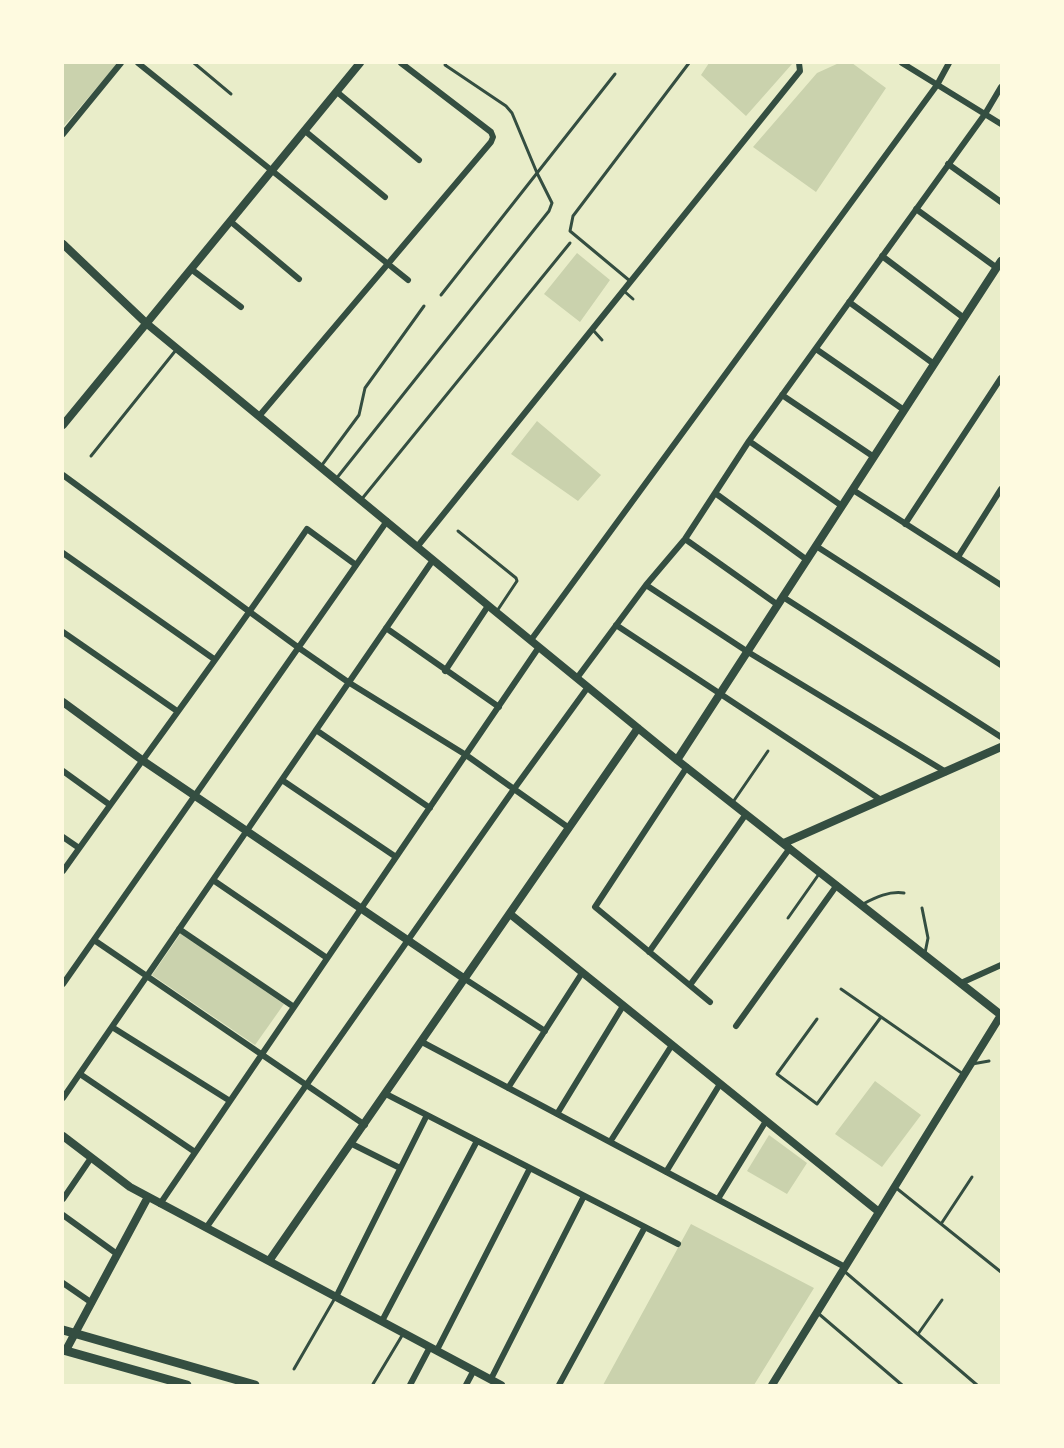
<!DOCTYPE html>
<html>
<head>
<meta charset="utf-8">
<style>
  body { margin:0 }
  #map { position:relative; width:1064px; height:1448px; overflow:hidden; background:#e9edc9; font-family:Literata,serif }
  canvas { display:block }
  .frame { position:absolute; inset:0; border:64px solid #fefae0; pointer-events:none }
</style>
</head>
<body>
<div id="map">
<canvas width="1064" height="1448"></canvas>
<div class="frame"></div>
</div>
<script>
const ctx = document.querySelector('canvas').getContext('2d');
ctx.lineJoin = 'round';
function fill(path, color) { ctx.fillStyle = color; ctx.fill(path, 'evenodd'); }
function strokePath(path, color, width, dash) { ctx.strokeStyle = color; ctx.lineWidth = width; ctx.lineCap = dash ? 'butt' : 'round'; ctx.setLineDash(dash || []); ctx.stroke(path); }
const green = new Path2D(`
  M63 63H118L63 127Z
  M709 63H791L792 64 746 116 701 75Z
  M839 63H852L886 88 816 192 753 147 817 73Z
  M577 253 610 280 580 322 544 294Z
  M537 421 601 475 578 501 511 454Z
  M181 933 284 1004 255 1045 152 975Z
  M875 1081 921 1115 882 1167 835 1134Z
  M769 1135 807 1163 787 1194 747 1171Z
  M691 1224 814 1288 754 1385H603Z`);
const service = new Path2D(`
  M194 63 231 94
  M630 281 570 231 573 216 689 63
  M624 291 633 299
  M441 295 615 74
  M593 330 602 340
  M91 456 176 350
  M322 465 359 415 365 388 424 306
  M336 479 549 211 552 203 537 173 512 113 506 106 445 65 446 63
  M361 500 570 243
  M458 531 516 578 517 581 497 611
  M733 802 768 751
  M863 904C876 897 889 891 904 893
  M922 908 928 938 925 953
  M788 918 819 874
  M841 989 963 1074
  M817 1019 777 1074 817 1104 881 1017
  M972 1064 989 1061
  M895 1187 1001 1272
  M941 1224 972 1177
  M844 1271 977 1385
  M819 1314 902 1385
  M918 1334 942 1300
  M294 1369 335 1298
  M373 1384 403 1334`);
const minor = new Path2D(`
  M138 63 408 280
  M902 63 1001 124
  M337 92 419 160
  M305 131 385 197
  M63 134 121 63
  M948 164 1001 202
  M916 209 997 268
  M230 221 299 279
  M882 256 964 318
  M191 269 241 307
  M849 302 934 364
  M816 349 904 410
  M782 395 874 457
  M260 415 491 142 493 137 491 132 401 63
  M749 441 842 506
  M63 475 299 648 348 682 466 755 569 828
  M853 490 1001 585
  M715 493 807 560
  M905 524 1001 378
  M685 539 778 605
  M816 546 1001 665
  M417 547 800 71 799 63
  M63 553 214 659
  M958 557 1001 489
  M646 585 748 652 946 772
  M783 597 1001 737
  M616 625 881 800
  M386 628 499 707
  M63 632 177 711
  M531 640 937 85 949 63
  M445 671 488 606
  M577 678 646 585 685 539 749 441 985 114 1001 87
  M316 730 430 808
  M687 767 595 907 710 1002
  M63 771 110 805
  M282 780 396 857
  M63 837 79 848
  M63 871C144 757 228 645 307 529L356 565
  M213 880 327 958
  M179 929 294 1007
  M94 940 365 1125
  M649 952 746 814
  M465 979 545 1031
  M961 983 1001 965
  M63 984 387 521
  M690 985 790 848
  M736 1026 837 885
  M112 1027 230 1101
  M422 1042 845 1267
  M80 1074 195 1152
  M508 1088 582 973
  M386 1094 678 1244
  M63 1098 433 560
  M557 1114 623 1006
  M610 1142 672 1045
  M352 1144 400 1168
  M666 1172 720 1084
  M63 1199 91 1158
  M718 1199 766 1121
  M160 1204 539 647
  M63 1215 117 1254
  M206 1228 514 789 588 687
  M63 1283 92 1303
  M336 1297 427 1115
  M382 1321 477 1141
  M437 1350 530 1168
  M491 1379 584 1196
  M410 1385 430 1347
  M466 1385 474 1370
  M559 1385 645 1227`);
const tertiary = new Path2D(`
  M63 244 146 323 496 612 677 760 1001 1015
  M63 425 360 63
  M63 702 142 760 465 979
  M677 760 1001 261
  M784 843 1001 747
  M510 914 879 1212
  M63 1136 130 1187 501 1385
  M269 1261 638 728
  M66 1350 148 1197
  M772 1385 1001 1015`);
const secondary = new Path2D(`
  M63 1330 255 1385
  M63 1350 187 1385`);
fill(green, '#cad2ad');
strokePath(service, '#344e41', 3);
strokePath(minor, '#344e41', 6);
strokePath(tertiary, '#344e41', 8);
strokePath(secondary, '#344e41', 9);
</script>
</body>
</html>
